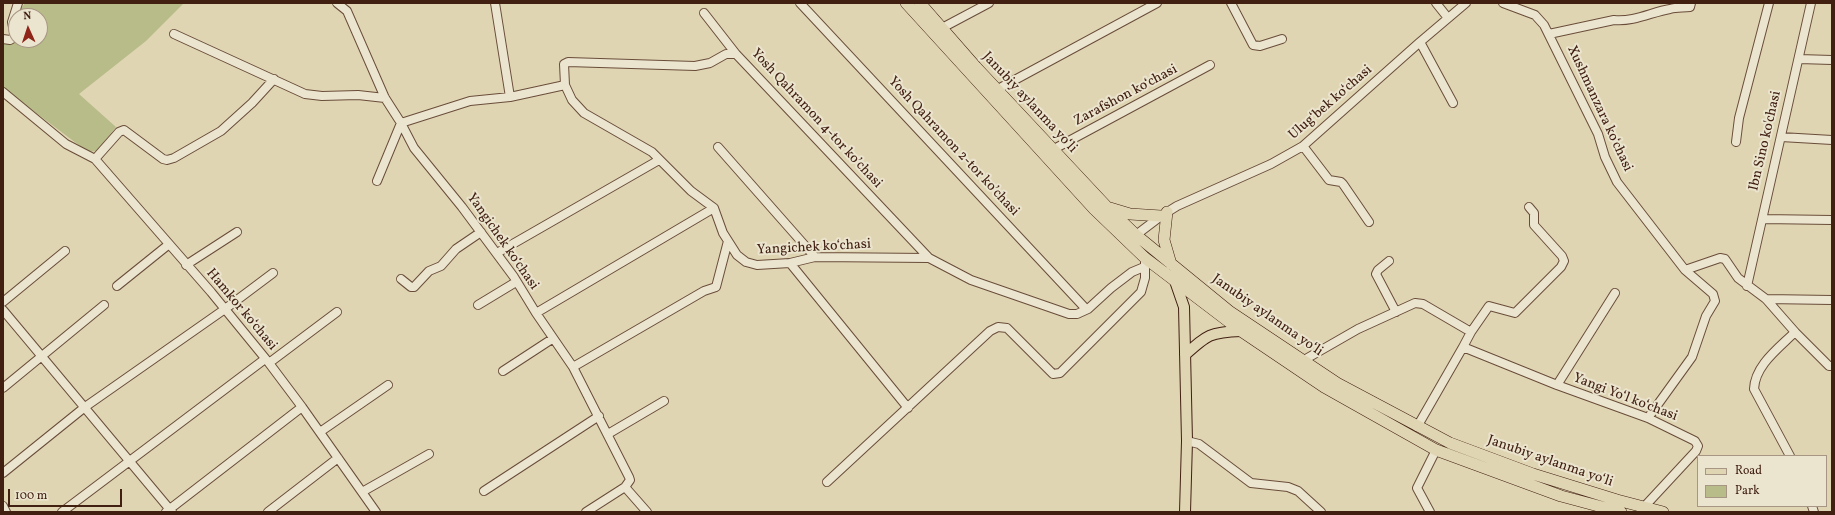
<!DOCTYPE html>
<html>
<head>
<meta charset="utf-8">
<style>
  body { margin:0 }
  #map { position:relative; width:1835px; height:515px; overflow:hidden; background:#e0d5b3; font-family:Vollkorn,serif }
  canvas { display:block }
  .frame { position:absolute; inset:0; border:4px solid #412012; pointer-events:none }
  .legend { position:absolute; left:1697px; top:455px; width:130px; height:52px; box-sizing:border-box; background:#ebe4ce; border:1px solid #a79683; margin:0; padding:5px 7px; list-style:none; font-size:12px; color:#412012 }
  .legend li { display:flex; align-items:center; gap:8px; height:20px }
  .legend b { width:20px; border:1px solid #a79683 }
  .north { position:absolute; left:8px; top:8px; width:40px; height:40px; box-sizing:border-box; background:#ebe4ce; border:1px solid #a79683; border-radius:50%; rotate:357deg; font-size:11px; font-weight:700; line-height:16px; text-align:center; color:#412012 }
  .north::after { content:''; display:block; margin:auto; width:14px; height:18px; background:#8f2418; clip-path:polygon(50% 0,100% 100%,50% 72%,0 100%) }
  .scale { position:absolute; left:8px; top:489px; width:114px; height:18px; box-sizing:border-box; border:2px solid #412012; border-top:0; padding-left:5px; font-size:12px; line-height:14px; white-space:nowrap; color:#412012; -webkit-text-stroke:3px #ebe4ce; paint-order:stroke }
</style>
</head>
<body>
<div id="map">
<canvas width="1835" height="515"></canvas>
<div class="frame"></div>
<ul class="legend">
<li><b style="height:5px;background:#e0d5b3"></b>Road</li>
<li><b style="height:11px;background:#b7bc89"></b>Park</li>
</ul>
<div class="north">N</div>
<div class="scale">100 m</div>
</div>
<script>
const ctx = document.querySelector('canvas').getContext('2d');
ctx.lineJoin = 'round';
function fill(path, color) { ctx.fillStyle = color; ctx.fill(path, 'evenodd'); }
function strokePath(path, color, width, dash) { ctx.strokeStyle = color; ctx.lineWidth = width; ctx.lineCap = dash ? 'butt' : 'round'; ctx.setLineDash(dash || []); ctx.stroke(path); }
function label(font, color, halo, rows, align = 'center') {
  ctx.font = font + ' Vollkorn,serif'; ctx.lineWidth = 4; ctx.setLineDash([]); ctx.textBaseline = 'middle'; ctx.strokeStyle = halo; ctx.fillStyle = color; for (const [text, x, y, turn = 0] of rows) {
    ctx.save(); ctx.translate(x, y); ctx.rotate((+turn || 0) * Math.PI / 180); ctx.textAlign = isNaN(turn) ? turn : align; if (halo) ctx.strokeText(text, 0, 0); ctx.fillText(text, 0, 0); ctx.restore();
  }
}
const green = new Path2D(`
  M25 3H184L146 41 79 94 116 127 97 151 88 152 3 88V41C16 43 27 40 40 40V16L16 15Z`);
const minor = new Path2D(`
  M337 3 347 11 385 98 401 123 414 148 462 207 514 277 536 313 573 367 629 477 630 480 625 487 586 512
  M495 3 510 97
  M800 3 1086 309
  M1231 3 1253 45 1260 46 1282 39
  M1436 3 1448 18
  M1503 3 1535 15 1544 25 1598 134 1605 157 1617 182 1685 270 1713 294 1715 301 1706 316 1692 357 1648 418
  M704 13 736 54
  M942 28 989 3
  M174 34 305 94 322 96 358 95 385 98
  M1549 34 1614 20C1634 22 1652 12 1670 9 1677 7 1683 8 1690 7L1691 3
  M3 39 10 40 15 37 12 22 18 3
  M1420 42 1453 103
  M1799 59 1832 60
  M998 89 1157 3
  M3 92 66 144 95 159 211 292 269 363 302 407 376 512
  M1781 137 1832 140
  M1736 142 1739 118 1769 3
  M1303 146 1329 180 1341 182 1343 184 1369 222
  M718 147 815 257
  M1054 149 1210 65
  M95 159 119 132 124 130 163 159 167 160 174 158 221 131 252 103 274 79
  M377 181 401 123 470 101 510 97 565 85
  M1763 219 1832 220
  M1136 235 1161 216 1177 206 1271 164 1303 146 1420 42 1466 3
  M497 253 659 160
  M929 258 736 54H726L710 63 695 66 568 62 564 64 565 85 572 100 584 113 652 152 691 191 714 208 723 233 737 255 746 262 757 265 790 263 815 257 929 258 971 280 1069 314H1077L1088 309 1111 288 1132 272 1144 267
  M1389 261 1378 270 1376 274 1396 312
  M790 263 908 408
  M186 265 237 232
  M1685 270 1720 258 1725 259 1738 278 1766 299 1795 332C1779 348 1755 365 1754 389L1790 456
  M401 279 411 287H414L429 271 441 266 456 249 481 232
  M117 286 168 245
  M1747 286 1811 3
  M1766 299 1832 300
  M3 302 65 251
  M478 305 516 282
  M3 310 172 512
  M536 313 714 208
  M1795 332 1829 366H1832
  M1463 347 1471 332 1489 306 1515 313 1561 267 1564 261 1562 256 1534 225V213L1529 207
  M1304 360 1358 329 1415 303 1423 304 1471 332
  M269 363 337 312
  M573 367 704 291 716 287 728 241
  M503 371 552 339
  M1557 385 1615 293
  M3 388 104 305
  M1417 427 1463 347 1557 385 1648 418 1695 441 1698 446 1696 451 1644 507
  M320 432 388 385
  M608 434 664 401
  M1187 441 1199 444 1251 483 1288 487 1298 491 1321 512
  M3 473 85 407 225 309 273 273
  M827 482 990 331 998 327 1007 328 1053 374 1060 373 1141 292 1145 278V262
  M625 487 647 512
  M484 491 599 416
  M362 492 429 454
  M3 506 6 512
  M1812 506 1814 512
  M62 512 265 359
  M166 512 302 407
  M268 512 338 458
  M1430 512 1417 488 1436 450`);
const major = new Path2D(`
  M1175 281 1184 307 1187 441 1185 512
  M1185 355C1207 335 1210 332 1241 331`);
const highway = new Path2D(`
  M906 3 1094 209 1145 258 1241 331 1324 387 1436 450 1561 496 1621 512
  M920 3 976 67 1108 208 1136 235 1229 311 1337 383 1450 443 1533 474 1617 500 1663 512
  M1110 208 1130 214 1161 216
  M1167 212 1164 240 1171 264`);
const streetNames = [
  ["Zarafshon koʻchasi",1126,96,-28],
  ["Janubiy aylanma yoʻli",1029,103,47],
  ["Ulugʻbek koʻchasi",1331,103,-41],
  ["Xushmanzara koʻchasi",1599,109,65],
  ["Yosh Qahramon 4-tor koʼchasi",816,119,47],
  ["Ibn Sino ko'chasi",1766,141,-77],
  ["Yosh Qahramon 2-tor koʼchasi",953,147,47],
  ["Yangichek koʻchasi",502,242,55],
  ["Yangichek koʻchasi",814,248,-3],
  ["Hamkor koʻchasi",241,310,50],
  ["Janubiy aylanma yoʻli",1267,316,35],
  ["Yangi Yoʻl koʻchasi",1625,398,21],
  ["Janubiy aylanma yoʻli",1550,462,19]
];
fill(green, '#b7bc89');
strokePath(minor, '#694d3a', 10);
strokePath(major, '#412012', 12);
strokePath(highway, '#412012', 12);
strokePath(minor, '#ebe4ce', 8);
strokePath(major, '#e0d5b3', 10);
strokePath(highway, '#e0d5b3', 11);
label('14px', '#412012', '#ebe4ce', streetNames);
</script>
</body>
</html>
